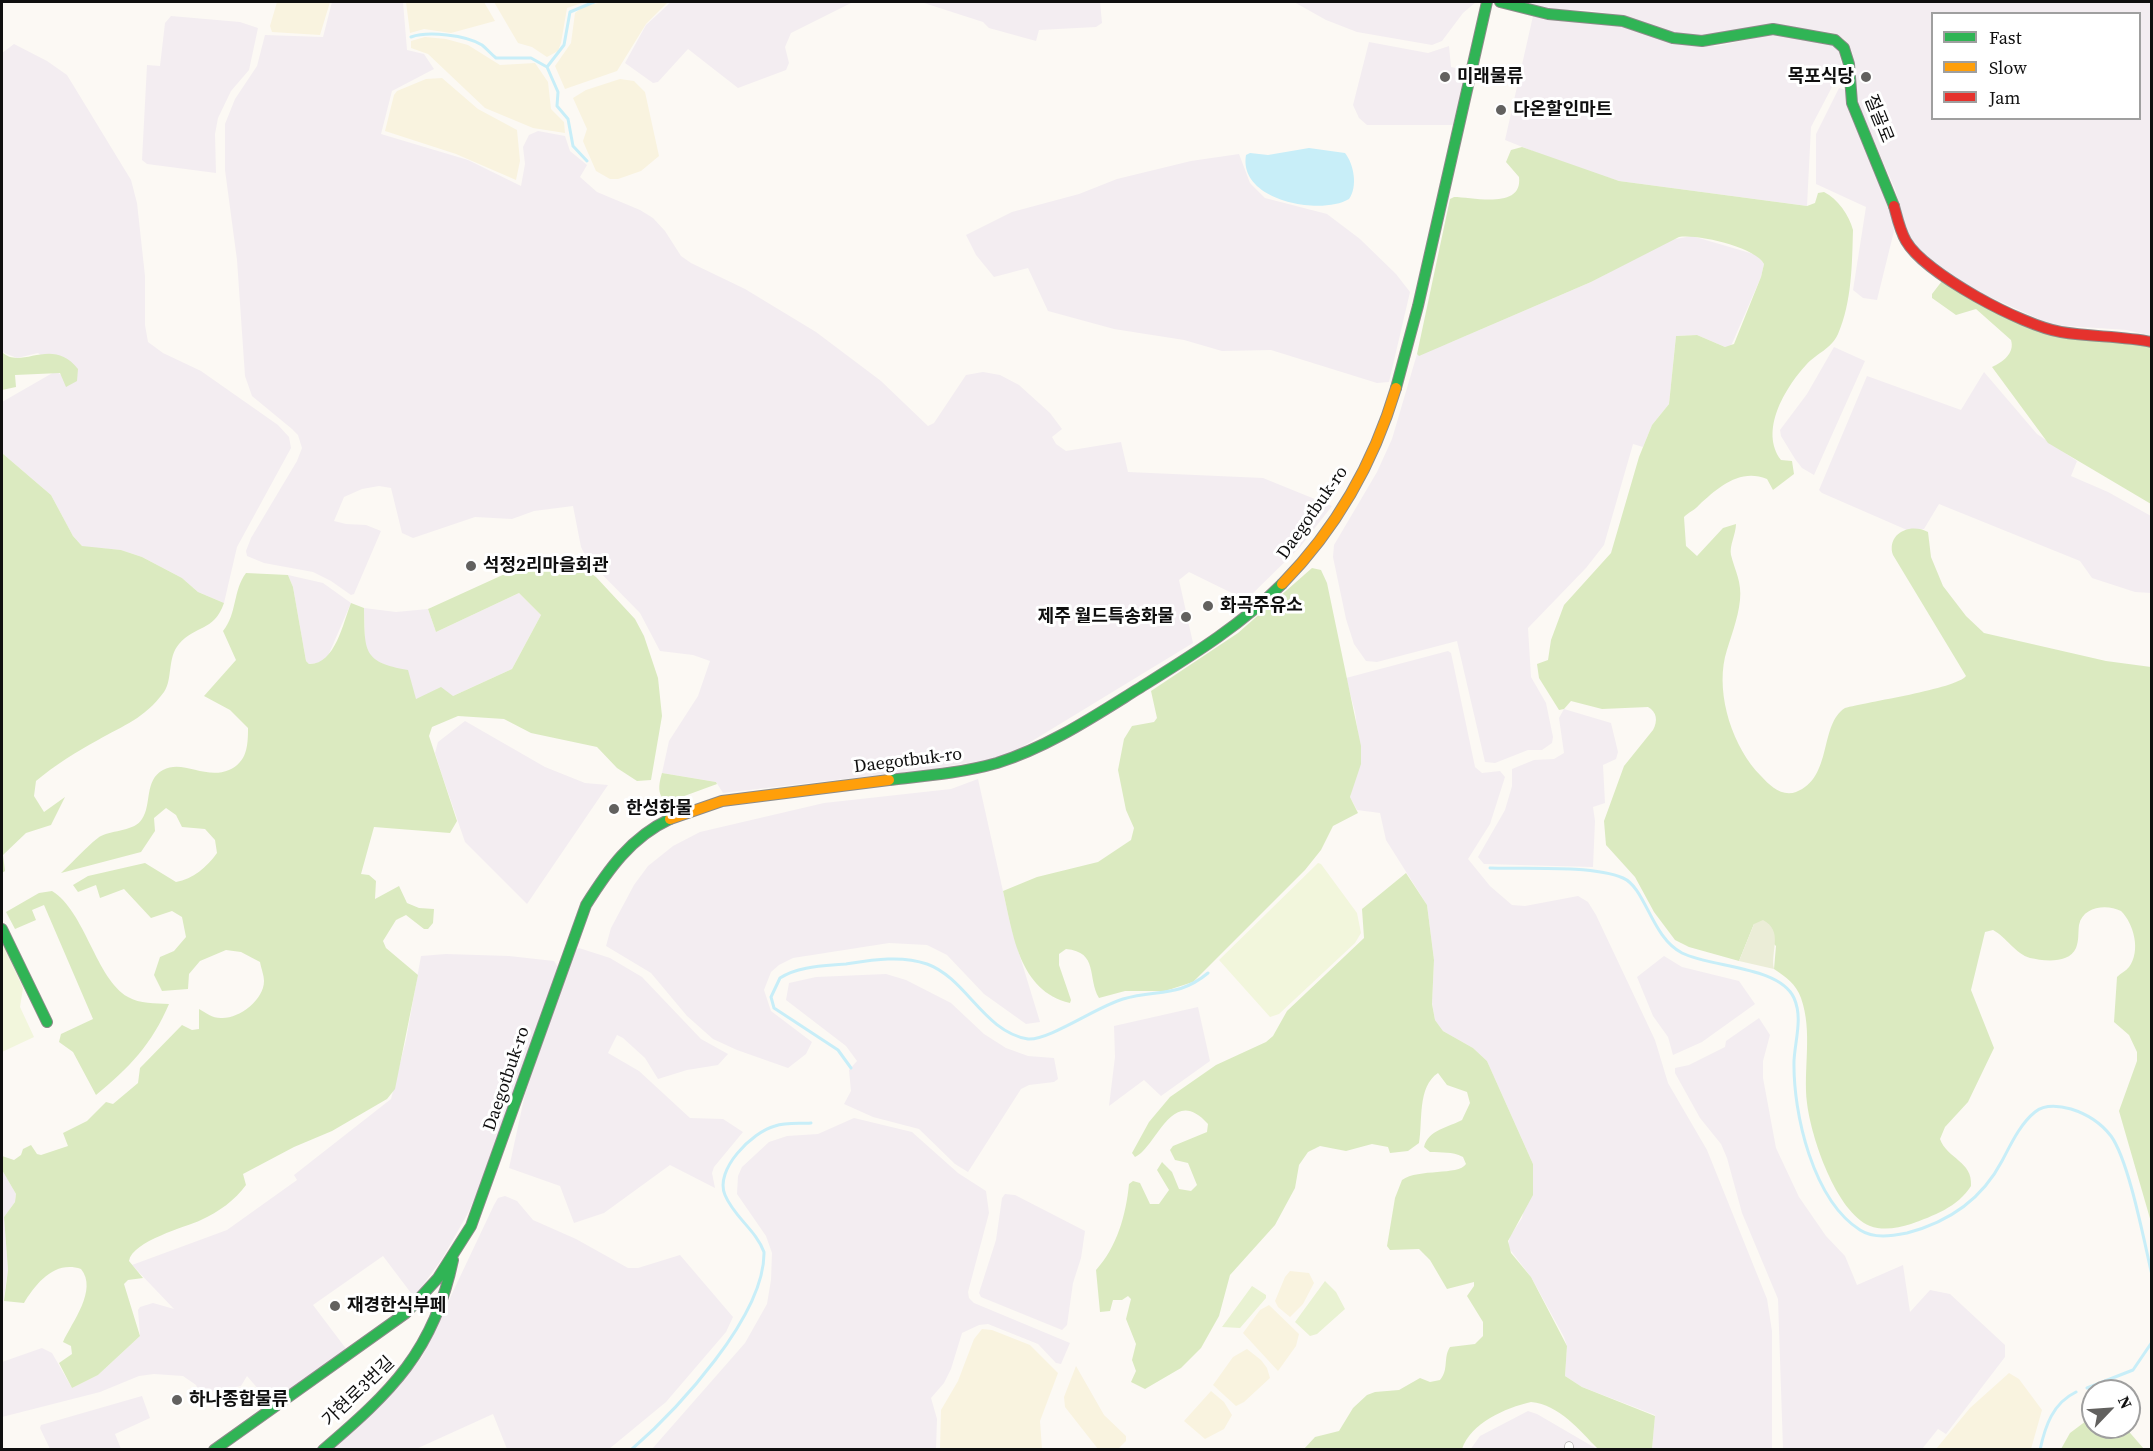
<!DOCTYPE html>
<html>
<head>
<meta charset="utf-8">
<style>
  body { margin:0 }
  #map { position:relative; width:2153px; height:1451px; overflow:hidden; background:#fcf9f4; font-family:"Source Serif 4",serif }
  canvas { display:block }
  .frame { position:absolute; inset:0; border:3px solid #0f0f0f; pointer-events:none }
  .legend { position:absolute; left:1931px; top:12px; width:210px; height:108px; box-sizing:border-box; background:#fff; border:2px solid #9f9f9f; margin:0; padding:8px 10px; list-style:none; font-size:18px; color:#0f0f0f }
  .legend li { display:flex; align-items:center; gap:12px; height:30px }
  .legend b { width:30px; border:2px solid #9f9f9f }
  .north { position:absolute; left:2081px; top:1379px; width:60px; height:60px; box-sizing:border-box; background:#fff; border:2px solid #9f9f9f; border-radius:50%; rotate:65deg; font-size:16px; font-weight:700; line-height:24px; text-align:center; color:#0f0f0f }
  .north::after { content:''; display:block; margin:auto; width:21px; height:27px; background:#62615f; clip-path:polygon(50% 0,100% 100%,50% 72%,0 100%) }
</style>
</head>
<body>
<div id="map">
<canvas width="2153" height="1451"></canvas>
<div class="frame"></div>
<ul class="legend">
<li><b style="height:8px;background:#30b455"></b>Fast</li>
<li><b style="height:8px;background:#ff9f0a"></b>Slow</li>
<li><b style="height:8px;background:#e5322d"></b>Jam</li>
</ul>
<div class="north">N</div>
</div>
<script>
const ctx = document.querySelector('canvas').getContext('2d');
ctx.lineJoin = 'round';
function fill(path, color) { ctx.fillStyle = color; ctx.fill(path, 'evenodd'); }
function strokePath(path, color, width, dash) { ctx.strokeStyle = color; ctx.lineWidth = width; ctx.lineCap = dash ? 'butt' : 'round'; ctx.setLineDash(dash || []); ctx.stroke(path); }
function label(font, color, halo, rows, align = 'center') {
  ctx.font = font + ' "Source Serif 4","Noto Sans KR",serif'; ctx.lineWidth = 6; ctx.setLineDash([]); ctx.textBaseline = 'middle'; ctx.strokeStyle = halo; ctx.fillStyle = color; for (const [text, x, y, turn = 0] of rows) {
    ctx.save(); ctx.translate(x, y); ctx.rotate((+turn || 0) * Math.PI / 180); ctx.textAlign = isNaN(turn) ? turn : align; if (halo) ctx.strokeText(text, 0, 0); ctx.fillText(text, 0, 0); ctx.restore();
  }
}
const industrial = new Path2D(`
  M332 2H403L407 50 424 54 434 69 392 91 381 134 468 160 521 186 525 164 523 147 529 135 538 131 565 136 570 151 587 165 580 177 597 192 640 210 653 218 665 231 681 256 691 263 745 289 816 332 881 381 928 426 934 423 966 375 983 372 1000 375 1019 385 1050 413 1062 429 1052 437 1056 444 1066 451 1121 442 1128 472 1263 478 1332 506 1300 547 1246 600 1189 572 1179 580 1193 643 1014 752 999 758 931 769 723 793 716 782 662 773 669 741 698 696 710 661 693 655 660 651 640 613 587 559 581 547 573 506 534 511 512 519 475 517 413 538 402 533 391 488 379 486 362 489 344 497 334 521 346 524 366 525 381 531 354 594 351 595 331 581 313 572 264 563 247 556 246 551 251 538 297 461 302 448 298 435 292 429 252 396 245 376 237 260 225 170V124L235 99 257 66 265 35 323 37Z
  M671 2H853L791 33 785 47 789 63 786 70 738 88 688 49 658 82 653 83 625 63 646 25Z
  M921 2H1100L1102 23 1096 27 1039 30 1036 41 989 28 983 22Z
  M1294 2H1476L1463 13 1442 41 1432 45 1357 32 1326 20Z
  M1521 2H2151V336L2127 330 2052 325 1963 285 1938 269 1918 249 1908 235 1895 189 1858 105 1854 93 1855 64 1852 51 1844 39 1834 33 1782 25 1706 36 1676 34 1613 14 1587 10H1552ZM1932 14H2140V118H1932Z
  M171 16 240 22 258 28 249 70 231 91 218 118 215 134 216 173 147 164 142 160 147 65 160 66 165 23Z
  M1533 16 1561 21 1616 25 1670 42 1695 46H1718L1773 34 1831 42 1839 50 1842 68 1811 127 1807 206 1619 181 1565 164 1505 140Z
  M1369 42 1428 53 1449 46 1451 67 1465 70 1453 125H1367L1359 118 1353 105Z
  M14 44 47 61 67 75 131 180 137 203 145 276V325L148 342 163 353 201 371 278 425 289 437 291 448 237 547 224 603 198 592 182 578 142 557 121 550 83 547 73 536 51 495 2 453V402L56 371 73 384 38 353 17 358 2 352V53Z
  M1839 88 1846 90 1848 104 1877 171 1893 221 1894 231 1877 300 1863 298 1853 290 1866 207 1816 184V134Z
  M1239 154 1250 183 1265 198 1327 214 1360 239 1396 274 1410 292 1389 382 1377 383 1271 350 1222 351 1184 340 1114 329 1048 311 1028 268 994 277 976 255 966 235 1012 212 1079 194 1117 179 1191 161Z
  M1692 236 1757 255 1764 264 1761 277 1731 346 1725 347 1697 335 1676 336 1669 404 1652 425 1643 447 1633 444 1604 545 1586 568 1528 628 1531 677 1546 703 1553 737 1552 743 1542 750H1528L1495 763 1485 762 1457 641 1377 662 1366 661 1354 644 1346 619 1333 557 1334 545 1377 472 1392 439 1417 354 1449 343 1591 282 1670 240Z
  M1834 347 1865 361 1814 475 1802 468 1795 459 1781 436 1780 430 1807 394Z
  M1984 372 2037 434 2077 461 2071 476 2108 492 2151 516V593L2135 592 2092 578 2080 561 1939 504 1924 529 1907 530 1822 493 1819 490 1867 376 1961 410Z
  M288 575 323 583 351 603 328 656 320 663 309 664 306 661 293 587Z
  M519 593 541 615 512 669 453 696 415 699 390 667 372 659 365 646 364 608 396 612 428 609 436 632Z
  M1448 651 1451 653 1475 767 1482 773 1500 771 1505 777 1490 824 1468 859 1490 886 1512 905 1525 906 1578 896 1588 902 1596 915 1655 1040 1668 1083 1707 1150 1767 1299 1772 1331V1449H1652L1655 1415 1582 1387 1565 1376 1567 1346 1564 1337 1531 1277 1508 1247 1510 1236 1522 1218 1533 1164 1487 1061 1473 1048 1443 1031 1435 1020 1432 1003 1434 960 1427 905 1386 840 1380 813 1357 810 1350 797 1361 756 1355 712 1346 678Z
  M1564 709 1611 723 1618 752 1616 759 1603 765 1605 803 1593 807 1595 821 1593 867 1484 864 1478 857 1505 810 1512 786V769L1534 760 1554 759 1564 753 1559 718Z
  M465 721 545 767 585 783 608 785 527 904 465 842 442 775 435 753 438 742Z
  M978 779 1011 927 1040 1022 1026 1024 984 994 947 955 927 945 889 943 793 958 779 965 771 972 764 990 771 1011 812 1042 806 1054 788 1068 737 1050 713 1039 687 1016 651 973 606 946 611 928 634 885 648 866 673 846 700 832 824 803 951 789Z
  M579 948 610 958 642 977 701 1039 728 1054 718 1065 687 1070 658 1079 645 1058 623 1038 617 1035 608 1053 639 1071 690 1118 723 1119 743 1132 714 1167 712 1173 715 1188 670 1165 604 1213 574 1223 560 1186 509 1168 525 1094 562 987 575 951Z
  M446 954 509 956 554 961 558 967 486 1172 468 1213 442 1259 414 1297 383 1256 313 1305 347 1350 271 1404 247 1376 241 1386 200 1394 196 1385 183 1376 154 1374 139 1376 100 1392 2 1417V1362L42 1348 52 1353 72 1388 98 1375 140 1336 138 1310 140 1307 153 1303 174 1309 132 1265 227 1230 297 1180 294 1175 391 1099 406 1040 421 956Z
  M1664 956 1682 967 1739 981 1755 1004 1702 1042 1673 1055 1668 1037 1653 1016 1637 977Z
  M886 974 906 980 951 1003 984 1034 1006 1048 1028 1056 1054 1058 1058 1079 1054 1082 1029 1085 1021 1089 968 1172 955 1164 919 1129 873 1117 844 1104 851 1091 849 1070 857 1061 846 1046 786 1000 789 983 816 977Z
  M1198 1007 1210 1061 1161 1096 1144 1080 1109 1106 1115 1057 1114 1026Z
  M1759 1018 1770 1035 1763 1061V1078L1776 1148 1799 1197 1826 1236 1845 1256 1857 1285 1903 1265 1910 1312 1930 1290 1950 1294 2005 1345V1357L1946 1434 1938 1429 1922 1449H1783L1778 1299 1742 1213 1727 1158 1721 1144 1700 1118 1675 1073V1068L1689 1065 1725 1047 1726 1041Z
  M854 1118 912 1132 958 1173 986 1191 989 1213 968 1292 969 1298 974 1303 1070 1343 1061 1364 1056 1363 1038 1344 988 1324 979 1325 962 1333 951 1369 944 1383 931 1398 937 1419 936 1449H652L745 1343 767 1304 771 1280 772 1253 766 1236 737 1194 738 1176 742 1167 769 1142 787 1136 818 1134Z
  M2 1170 16 1194 15 1202 4 1217 8 1270 2 1310Z
  M1005 1194 1015 1195 1085 1231 1081 1258 1073 1283 1067 1325 1062 1330 981 1297 979 1293 996 1240 1002 1198Z
  M505 1196 517 1201 533 1220 576 1239 628 1268H638L680 1255 733 1317 726 1332 666 1402 609 1449H507L493 1414 416 1449 329 1450 394 1391 422 1357 494 1205 498 1198Z
  M142 1396 150 1418 115 1434 121 1449H50L40 1428 41 1425Z
  M1528 1411 1537 1414 1597 1449 1470 1450 1480 1436Z`);
const farmland = new Path2D(`
  M277 2H330L320 35 272 32 270 26Z
  M406 2H484L495 21 451 33 424 29 410 33Z
  M494 2H585L567 8 561 43 558 51 547 57 532 47 518 43Z
  M603 2H668L646 24 617 71 565 89 555 66 571 43 575 13 584 6Z
  M425 37 446 39 468 45 500 65 535 63 548 82 551 109 564 122 565 133 533 128 485 108 428 54 411 48V41Z
  M442 78 478 109 517 130 520 161 516 180 456 154 385 131 394 95 397 91 426 79Z
  M620 79 634 81 645 92 659 156 641 171 618 179H610L596 171 585 146 583 141 587 129 573 98 586 90Z
  M1290 1271 1309 1273 1314 1283 1303 1304 1290 1317 1278 1307 1275 1301 1285 1277Z
  M1269 1305 1299 1334 1296 1346 1278 1371 1243 1333 1260 1310Z
  M982 1329 992 1330 1030 1345 1058 1373 1040 1421 1042 1449H940L941 1410 958 1381 974 1339Z
  M1247 1349 1261 1360 1267 1368 1270 1378 1244 1402 1236 1406 1213 1385 1233 1357Z
  M1076 1366 1104 1415 1126 1436V1441L1118 1449H1098L1065 1407 1064 1397Z
  M2009 1373 2019 1379 2042 1410 2031 1449H1936L1970 1408Z
  M1211 1391 1224 1402 1232 1415 1224 1429 1205 1439 1184 1421Z`);
const green = new Path2D(`
  M1325 1281 1336 1292 1345 1309 1317 1334 1310 1336 1295 1322Z
  M1252 1286 1266 1295V1298L1240 1328 1222 1327Z`);
const forest = new Path2D(`
  M1522 147 1619 181 1807 206 1815 203 1818 193 1824 192C1838 199 1849 215 1853 230 1852 264 1852 302 1838 334 1831 349 1817 353 1806 365 1785 388 1759 431 1781 460L1792 461 1794 474 1773 490 1767 479C1739 468 1718 488 1699 505 1695 510 1689 512 1684 517L1686 546 1697 556 1723 528 1736 524C1736 534 1729 546 1731 555 1735 571 1742 582 1740 600 1738 620 1730 638 1725 657 1716 696 1733 748 1761 776 1770 786 1782 797 1796 792 1833 778 1819 724 1845 708 1866 702 1956 689 1966 676L1893 555C1886 534 1910 522 1928 532L1931 557 1943 586 1966 616 1984 633 2106 661 2151 667V1222L2119 1111 2137 1061V1052L2129 1035 2114 1022 2117 977C2121 973 2126 971 2129 967 2141 951 2134 924 2121 911 2107 904 2083 906 2079 925 2078 933 2079 941 2076 948 2069 964 2044 961 2030 958 2016 954 2006 937 1993 930L1985 932 1971 990 1994 1048 1968 1102 1945 1127 1940 1139C1947 1159 1973 1161 1971 1186 1958 1207 1933 1216 1911 1224 1898 1228 1883 1231 1870 1226 1836 1212 1811 1137 1807 1103 1803 1069 1813 1032 1801 998 1796 984 1786 977 1774 969L1776 946 1754 924 1739 961 1689 947 1675 940 1654 912 1635 877 1606 845 1604 821 1624 766 1653 730C1658 721 1657 712 1648 707L1602 709 1571 701 1564 709 1559 710 1539 678 1537 664 1548 660 1551 640 1564 605 1611 553 1639 457 1652 425 1669 404 1676 336 1697 335 1725 347 1734 344 1761 277 1764 264C1755 247 1698 234 1679 237L1591 282 1419 356 1417 354 1450 199 1454 197C1473 197 1523 210 1519 177L1506 162 1511 150Z
  M1942 281 2046 332 2134 342 2151 346V504L2048 443 1992 367C2003 362 2015 353 2011 340L1976 309 1956 315 1932 298V294Z
  M2 352C21 371 52 335 78 369L77 381 66 387 60 373 15 375 16 387 2 390Z
  M2 453 51 495 73 536 82 546 121 550 142 557 182 578 198 592 224 603C214 632 195 625 179 644 167 658 173 679 164 692 144 719 124 725 98 740 76 752 55 765 36 781L34 796 44 812 65 797 51 825 26 833 3 855 5 871 2 873Z
  M552 565 585 569 596 577 635 619 644 636 658 678 662 716 651 780 637 781 617 768 597 747 531 733 504 719 458 716 432 727 429 736 457 821 450 833 374 827 361 874 369 875 376 881 375 899 399 886 407 903 419 908 434 909 433 923 428 929H424L406 915 396 920 383 941 386 948 418 975 395 1089 387 1099 332 1131 294 1147 243 1174 246 1185C235 1200 219 1212 201 1220 186 1227 132 1241 129 1261L143 1278 128 1280 124 1284 140 1336 98 1375 72 1388 59 1363 72 1354 71 1346 63 1342C72 1322 98 1290 81 1269 55 1260 36 1283 24 1303L4 1301 8 1270 4 1217 15 1202 16 1194 2 1170V1156L14 1160 21 1155 23 1149 31 1145 37 1154 41 1155 68 1146 63 1133 87 1121 106 1102 113 1104 138 1083 140 1068 182 1025 192 1030 199 1029V1009C206 1013 212 1018 221 1018 239 1019 264 1000 264 981 264 975 261 968 260 962L241 952 226 950 200 961 189 974 188 989 162 991 154 975 160 957 174 951 186 937 182 917 172 911 151 918 124 889 100 898 96 885 78 892 73 885 88 876 145 863 176 882C193 879 207 867 217 853L215 840 205 829 182 827 176 815 166 808 154 818 155 831 141 852 61 873C69 866 94 839 101 836 113 830 135 831 142 819 152 805 144 780 163 770 183 759 205 780 229 770 247 762 248 746 248 728L230 710 204 696 236 660 223 631C237 614 233 590 246 573L288 575 293 587 306 661 309 664C335 665 343 623 351 603L364 608C365 651 362 662 408 670L416 699 441 687 453 696 512 669 541 615 519 593 436 632 428 609 507 573Z
  M1312 568 1321 570 1327 583 1361 746V764L1350 797 1358 813 1333 826 1321 850 1305 870 1193 982 1165 991H1125L1099 998C1087 978 1099 952 1066 949L1059 954V965L1071 1000 1070 1003C1019 991 1013 934 1003 891L1037 877 1098 862 1131 840 1134 828 1126 810 1118 770 1124 739 1132 726 1154 722 1157 718 1151 691 1238 633Z
  M662 773 716 782 717 784 668 802C656 797 659 783 662 773Z
  M1406 873 1427 905 1434 960 1432 1004 1435 1020 1443 1031 1473 1048 1487 1061 1533 1164V1195L1508 1241 1511 1253 1531 1277 1567 1346 1565 1376 1582 1387 1655 1416 1652 1449H1598C1579 1430 1560 1405 1531 1402 1505 1408 1471 1423 1462 1449H1304L1315 1437 1339 1431 1353 1408 1367 1395 1375 1392 1399 1390 1420 1378 1430 1382 1440 1380C1449 1370 1443 1357 1450 1347L1475 1344 1483 1336V1322L1467 1296 1474 1286V1282L1447 1289 1430 1260 1419 1249 1390 1250 1387 1246 1395 1198 1402 1180C1419 1168 1458 1176 1466 1164L1463 1157C1451 1151 1443 1153 1430 1152L1424 1147C1428 1130 1449 1127 1462 1120L1470 1103 1467 1092 1447 1085 1438 1073C1417 1087 1423 1121 1419 1143L1408 1151 1390 1153 1388 1147 1372 1144 1346 1151 1320 1146 1308 1152 1299 1165 1295 1188 1275 1225 1230 1275 1219 1316 1201 1348 1181 1368 1145 1389 1131 1382 1136 1371 1132 1360 1136 1344 1126 1319 1131 1299 1128 1296 1122 1300H1113L1110 1311 1100 1312 1096 1270C1117 1247 1126 1215 1129 1184L1133 1181 1140 1183 1150 1204H1159L1169 1190 1157 1170 1162 1162 1172 1172 1179 1189 1191 1191 1197 1185 1188 1163 1175 1160 1170 1150 1173 1146 1207 1132 1208 1124C1172 1083 1157 1147 1135 1157L1132 1153 1149 1122 1170 1097 1216 1065 1266 1042 1273 1036 1287 1011 1364 938 1362 909Z
  M52 891C85 911 96 979 128 997 140 1004 155 1003 169 1004 152 1044 129 1068 96 1095L73 1052 59 1042 61 1034 93 1019 44 905 32 910 36 920 15 929 6 912 39 893Z
  M2093 1397V1427H2125L2144 1449H2061L2070 1433 2090 1418 2091 1410 2085 1404Z`);
const cemetery = new Path2D(`
  M1763 920C1784 931 1770 952 1774 969L1739 961 1754 924Z`);
const pitch = new Path2D(`
  M1318 863 1321 864 1357 913 1361 933 1355 943 1279 1014 1270 1017 1219 960Z
  M2 942 23 988 20 1007 34 1037 2 1052Z`);
const water = new Path2D(`
  M1309 148 1345 153C1354 164 1358 187 1349 199 1321 216 1238 201 1246 155L1250 153 1268 155Z`);
const stream = new Path2D(`
  M411 37C428 31 466 35 482 45 487 49 491 54 496 58H531L547 67 564 45 570 12 594 2
  M547 67 558 92 557 106 568 119 573 146 587 161
  M1490 868C1525 869 1593 865 1623 878 1646 888 1651 937 1682 953 1712 968 1779 966 1794 998 1803 1018 1795 1040 1794 1061 1793 1114 1813 1200 1860 1230 1874 1239 1892 1236 1907 1233 1949 1222 1982 1199 2002 1161 2011 1144 2020 1124 2035 1112 2045 1104 2060 1106 2071 1109 2087 1114 2101 1123 2111 1136 2129 1161 2144 1241 2152 1275
  M851 1068 838 1050 774 1008 771 997 780 978C798 966 824 966 846 964 872 960 901 955 927 964 966 978 984 1032 1028 1039 1048 1041 1098 1006 1123 999 1157 989 1178 998 1208 973
  M2087 1388 2133 1370 2152 1342
  M631 1450C677 1410 765 1316 764 1252 756 1230 734 1217 725 1195 714 1170 752 1132 775 1126 786 1122 800 1124 811 1123
  M2040 1450C2045 1426 2053 1403 2076 1392`);
const street = new Path2D(`
  M1569 1450V1446`);
const fast = new Path2D(`
  M1500 2 1548 14 1623 21 1673 38 1702 41 1773 29 1835 40 1844 48 1849 64 1852 103 1894 206
  M1396 388 1418 306 1487 2
  M889 780C924 776 962 773 997 763 1048 747 1093 717 1138 689 1189 657 1239 627 1282 584
  M2 929 47 1022
  M214 1450 406 1313 438 1278 471 1226 586 905C608 870 631 837 670 819
  M323 1450C391 1392 434 1351 453 1260`);
const slow = new Path2D(`
  M1282 584C1336 529 1374 462 1396 388
  M670 819 722 801 889 780`);
const jam = new Path2D(`
  M1894 206C1897 217 1900 231 1906 241 1925 274 2023 326 2061 332 2091 337 2122 336 2152 342`);
const markers = [
  [1445,77,6,"#62615f"],
  [1866,77,6,"#62615f"],
  [1501,110,6,"#62615f"],
  [471,566,6,"#62615f"],
  [1208,606,6,"#62615f"],
  [1186,617,6,"#62615f"],
  [614,809,6,"#62615f"],
  [335,1306,6,"#62615f"],
  [177,1400,6,"#62615f"]
];
const poiNames = [
  ["미래물류",1457,77],
  ["목포식당",1854,77,"right"],
  ["다온할인마트",1513,110],
  ["석정2리마을회관",483,566],
  ["화곡주유소",1220,606],
  ["제주 월드특송화물",1174,617,"right"],
  ["한성화물",626,809],
  ["재경한식부페",347,1306],
  ["하나종합물류",189,1400]
];
const streetNames = [
  ["절골로",1878,119,68],
  ["Daegotbuk-ro",1313,513,-55],
  ["Daegotbuk-ro",908,761,-7],
  ["Daegotbuk-ro",507,1079,-71],
  ["가현로3번길",359,1392,-44]
];
fill(industrial, '#f3edf1');
fill(farmland, '#f9f3df');
fill(green, '#e9f2d2');
fill(forest, '#dbeac0');
fill(cemetery, '#ebedd7');
fill(pitch, '#f2f6dc');
fill(water, '#c8eef8');
strokePath(stream, '#c8eef8', 3);
strokePath(street, '#969492', 9);
strokePath(fast, '#8c8b89', 12);
strokePath(slow, '#8c8b89', 12);
strokePath(jam, '#8c8b89', 12);
strokePath(street, '#fffefd', 8);
strokePath(fast, '#30b455', 10);
strokePath(slow, '#ff9f0a', 10);
strokePath(jam, '#e5322d', 10);
for (const [x, y, r, color] of markers) { const dot = new Path2D(); dot.arc(x, y, r, 0, 2 * Math.PI); ctx.fillStyle = color; ctx.fill(dot); strokePath(dot, '#fff', 2); }
label('bold 18px', '#0f0f0f', '#fff', poiNames, 'left');
label('18px', '#0f0f0f', '#fff', streetNames);
</script>
</body>
</html>
